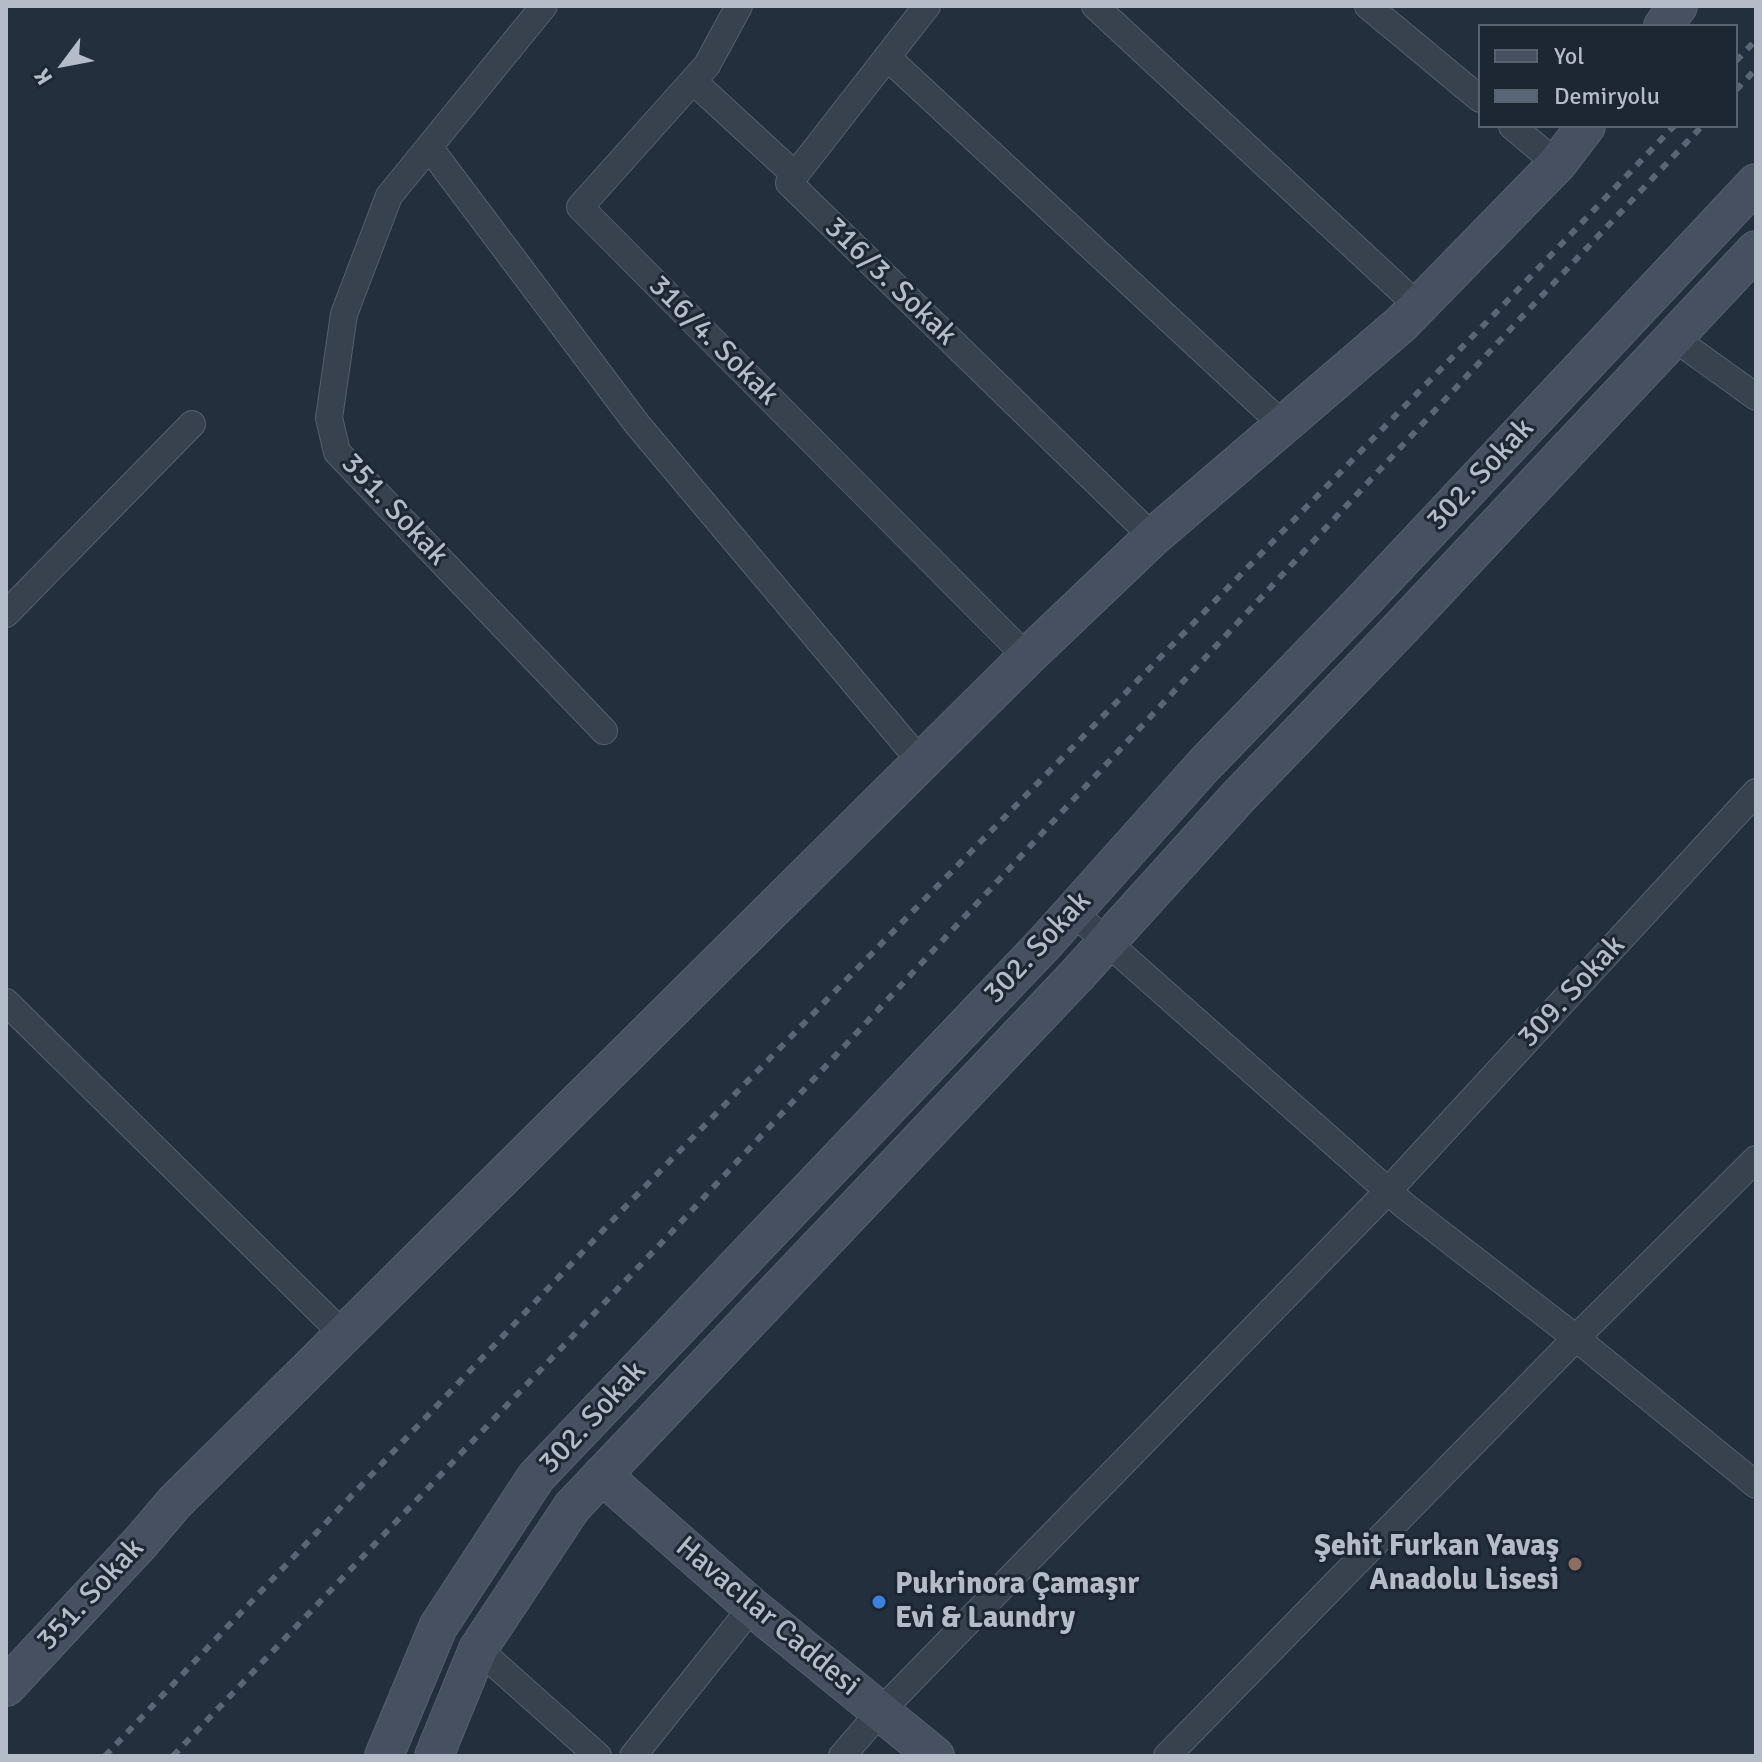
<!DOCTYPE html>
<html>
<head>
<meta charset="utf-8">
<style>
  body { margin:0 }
  #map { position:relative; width:1762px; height:1762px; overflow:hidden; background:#242f3e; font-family:Signika,sans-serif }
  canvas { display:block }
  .frame { position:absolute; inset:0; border:8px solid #b4bcc9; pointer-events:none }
  .legend { position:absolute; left:1478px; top:24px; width:260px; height:104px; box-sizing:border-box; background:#1d2633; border:2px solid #59626f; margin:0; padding:10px 14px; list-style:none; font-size:24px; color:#b4bcc9 }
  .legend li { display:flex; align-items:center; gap:16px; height:40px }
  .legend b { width:40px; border:2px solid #59626f }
  .north { position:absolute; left:24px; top:24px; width:80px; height:80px; -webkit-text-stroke:6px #1d2633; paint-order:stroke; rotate:238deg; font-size:22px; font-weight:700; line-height:32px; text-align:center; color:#b4bcc9 }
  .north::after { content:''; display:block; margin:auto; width:28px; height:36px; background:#b4bcc9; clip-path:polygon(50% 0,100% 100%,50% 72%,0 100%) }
</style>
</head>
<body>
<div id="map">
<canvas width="1762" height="1762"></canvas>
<div class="frame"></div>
<ul class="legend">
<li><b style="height:10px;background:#465061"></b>Yol</li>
<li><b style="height:10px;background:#5a6575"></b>Demiryolu</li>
</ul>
<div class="north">K</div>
</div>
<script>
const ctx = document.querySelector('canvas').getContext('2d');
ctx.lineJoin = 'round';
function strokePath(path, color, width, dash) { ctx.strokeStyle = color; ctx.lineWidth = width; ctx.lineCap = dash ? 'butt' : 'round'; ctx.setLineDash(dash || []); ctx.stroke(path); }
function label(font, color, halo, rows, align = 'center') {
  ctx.font = font + ' Signika,sans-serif'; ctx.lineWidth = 6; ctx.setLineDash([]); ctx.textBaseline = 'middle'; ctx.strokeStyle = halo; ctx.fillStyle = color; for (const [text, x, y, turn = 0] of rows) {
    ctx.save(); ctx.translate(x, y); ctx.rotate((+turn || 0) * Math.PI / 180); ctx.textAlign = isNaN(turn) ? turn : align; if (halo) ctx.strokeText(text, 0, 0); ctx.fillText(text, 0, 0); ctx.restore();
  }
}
const street = new Path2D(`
  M544 6 389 196 344 314 329 418 337 452 604 731
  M739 6 707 65 580 207 1027 657
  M927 6 789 183 1153 537
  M1095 6 1418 306
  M1368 6 1480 99
  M887 57 1283 425
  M693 81 795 175
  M1512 126 1557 164
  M429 147 637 424 921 762
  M1674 338 1756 397
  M6 614 192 424
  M1073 912 1405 1206 1576 1338 1756 1485
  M6 1002 344 1335
  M478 1649 598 1756
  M633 1756 752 1607
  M842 1756 880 1712 1388 1191 1756 792
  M1167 1756 1576 1338 1756 1159`);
const secondary = new Path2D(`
  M1663 26 1678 6
  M602 1475 752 1607 935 1756
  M6 1687 141 1542 175 1502 1027 657 1153 537 1401 324 1557 164 1586 126
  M384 1756 438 1627 536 1477 1044 944 1205 764 1365 599 1756 183
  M434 1756 478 1649 572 1507 1077 975 1239 796 1398 631 1756 250`);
const rail = new Path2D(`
  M1736 61 1756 40
  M1736 90 1756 69
  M105 1756 629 1203 1510 298 1674 126
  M173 1756 668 1236 1518 321 1702 126`);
const markers = [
  [1575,1564,8,"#8d6e63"],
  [879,1602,8,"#3f7fe0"]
];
const streetNames = [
  ["316/3. Sokak",890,282,44],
  ["316/4. Sokak",713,341,45],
  ["302. Sokak",1481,475,-47],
  ["351. Sokak",394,510,47],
  ["302. Sokak",1038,948,-47],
  ["309. Sokak",1572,992,-47],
  ["302. Sokak",593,1418,-47],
  ["351. Sokak",91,1595,-47],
  ["Havacılar Caddesi",767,1617,40]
];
const poiNames = [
  ["Şehit Furkan Yavaş",1559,1547],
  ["Anadolu Lisesi",1559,1581],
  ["Pukrinora Çamaşır",895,1585,"left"],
  ["Evi & Laundry",895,1619,"left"]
];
strokePath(street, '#565f6c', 28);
strokePath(secondary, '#565f6c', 40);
strokePath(street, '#38414e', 26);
strokePath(secondary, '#465061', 38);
strokePath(rail, '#5a6575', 6, [8, 8]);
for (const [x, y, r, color] of markers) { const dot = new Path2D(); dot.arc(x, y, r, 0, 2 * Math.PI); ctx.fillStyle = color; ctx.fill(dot); strokePath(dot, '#1d2633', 3); }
label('30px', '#b4bcc9', '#1d2633', streetNames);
label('bold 30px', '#b4bcc9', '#1d2633', poiNames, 'right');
</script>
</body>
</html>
